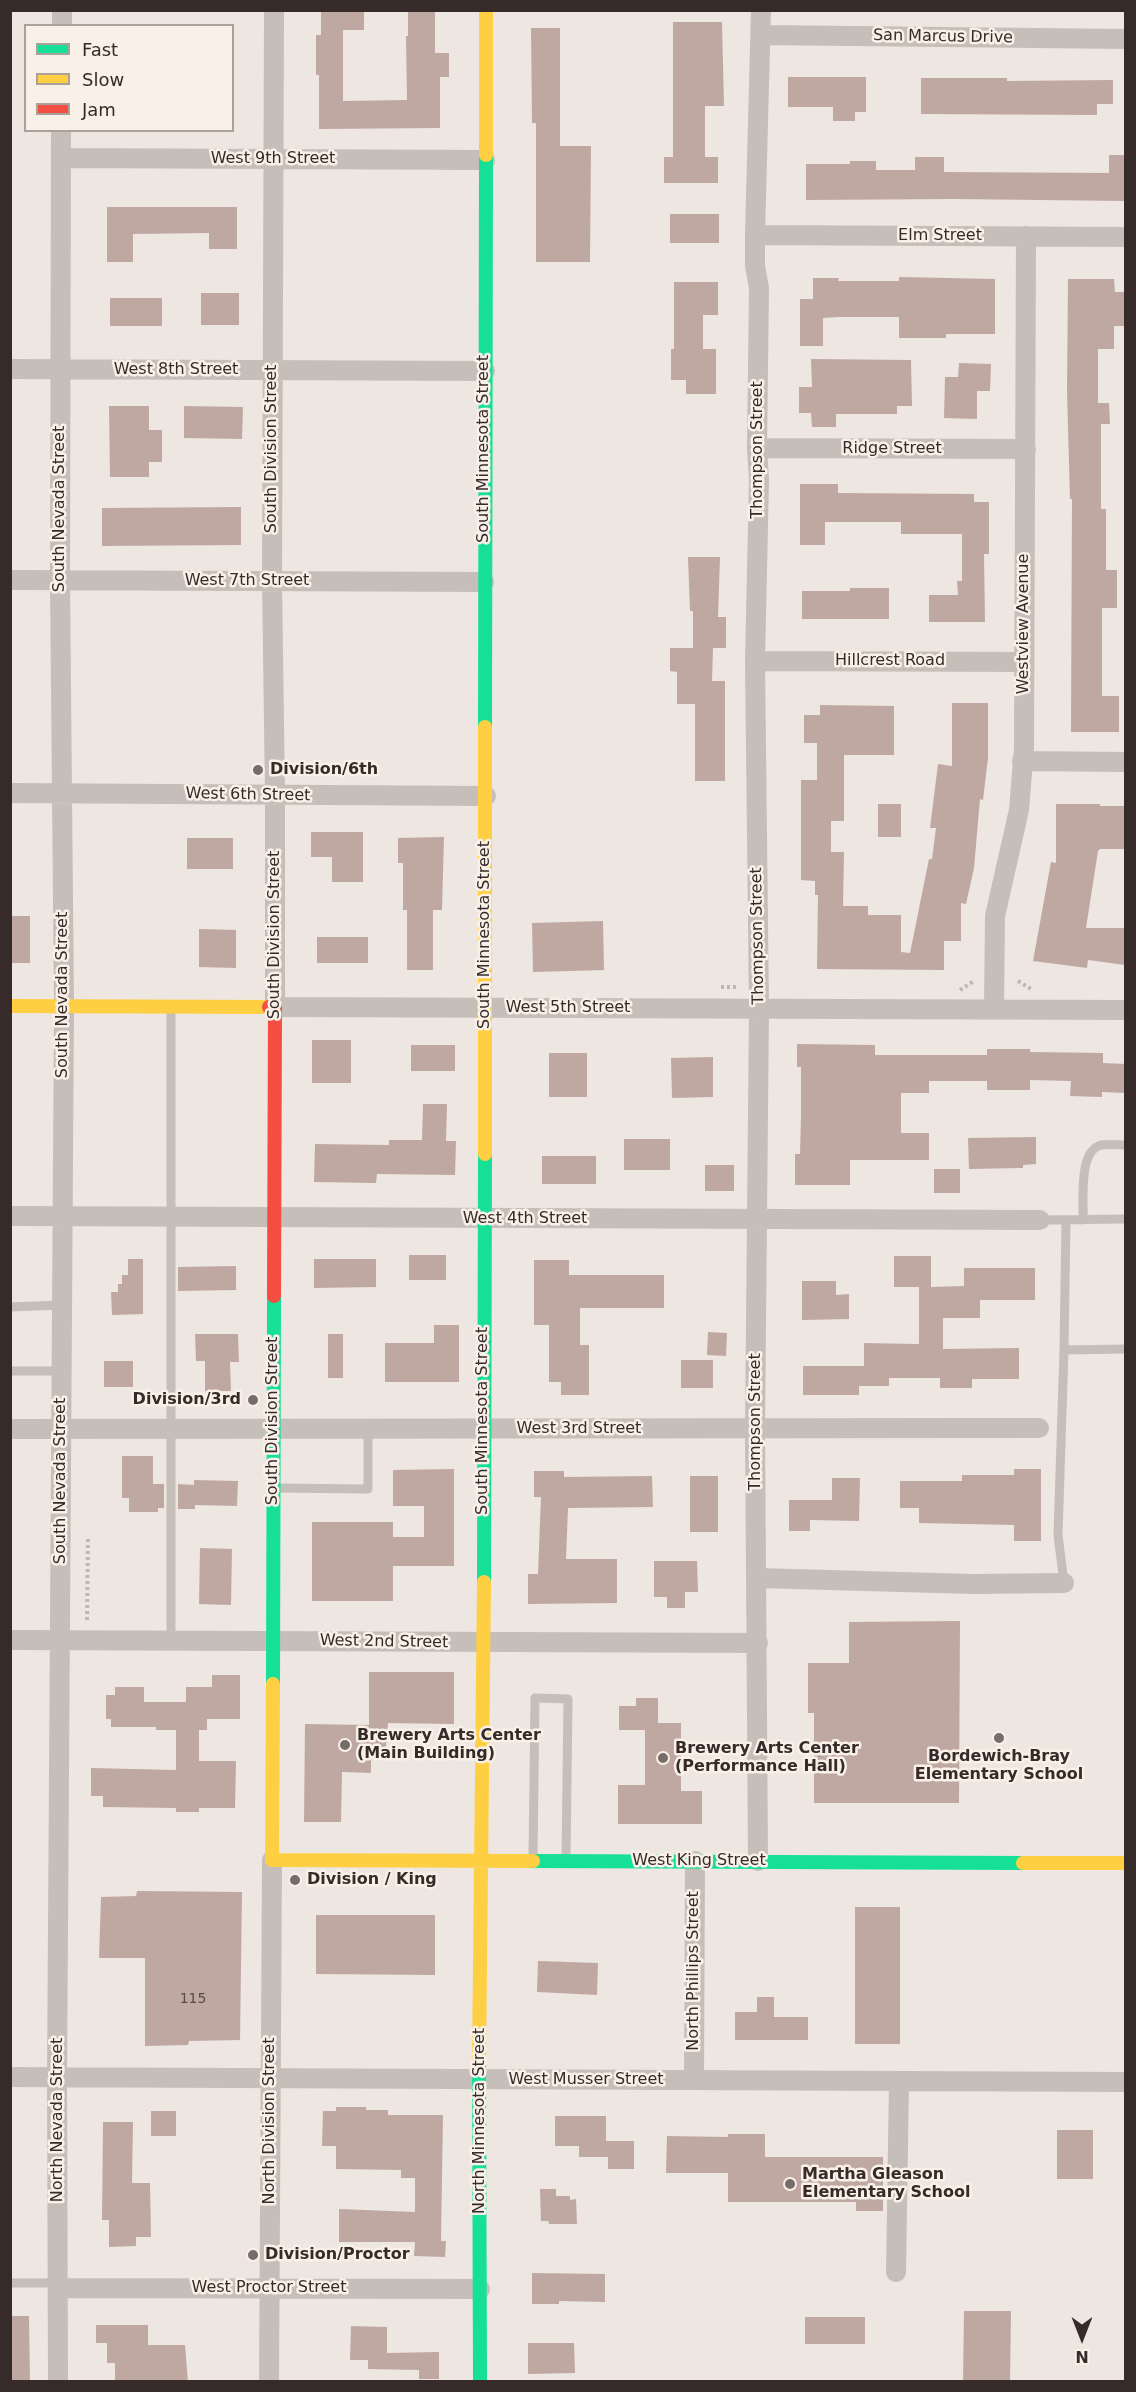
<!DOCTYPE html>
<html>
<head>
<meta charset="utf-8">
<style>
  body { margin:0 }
  #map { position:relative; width:1136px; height:2392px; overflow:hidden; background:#ede6e1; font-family:"DejaVu Sans",sans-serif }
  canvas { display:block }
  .frame { position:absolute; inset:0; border:12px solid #362b28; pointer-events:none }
  .legend { position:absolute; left:24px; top:24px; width:210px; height:108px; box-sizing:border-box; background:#f9f0e8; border:2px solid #aba19b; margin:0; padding:8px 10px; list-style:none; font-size:18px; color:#362b28 }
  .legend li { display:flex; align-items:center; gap:12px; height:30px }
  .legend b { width:30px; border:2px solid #aba19b }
  .north { position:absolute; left:1052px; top:2308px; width:60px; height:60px; -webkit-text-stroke:4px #f9f0e8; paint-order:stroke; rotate:180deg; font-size:16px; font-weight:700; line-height:24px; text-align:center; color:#362b28 }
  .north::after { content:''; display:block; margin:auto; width:21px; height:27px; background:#362b28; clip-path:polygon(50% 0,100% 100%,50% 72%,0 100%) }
</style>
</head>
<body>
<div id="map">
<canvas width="1136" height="2392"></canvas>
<div class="frame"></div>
<ul class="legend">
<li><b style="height:8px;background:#16e098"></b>Fast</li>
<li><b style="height:8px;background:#ffcf43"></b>Slow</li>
<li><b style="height:8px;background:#f24e42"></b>Jam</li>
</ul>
<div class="north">N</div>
</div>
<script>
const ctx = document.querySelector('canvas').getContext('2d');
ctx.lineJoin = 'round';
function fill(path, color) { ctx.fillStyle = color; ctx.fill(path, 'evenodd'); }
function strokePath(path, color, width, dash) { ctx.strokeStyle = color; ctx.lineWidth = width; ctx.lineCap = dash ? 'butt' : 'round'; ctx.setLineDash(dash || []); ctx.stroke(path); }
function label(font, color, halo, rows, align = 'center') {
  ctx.font = font + ' "DejaVu Sans",sans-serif'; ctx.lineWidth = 5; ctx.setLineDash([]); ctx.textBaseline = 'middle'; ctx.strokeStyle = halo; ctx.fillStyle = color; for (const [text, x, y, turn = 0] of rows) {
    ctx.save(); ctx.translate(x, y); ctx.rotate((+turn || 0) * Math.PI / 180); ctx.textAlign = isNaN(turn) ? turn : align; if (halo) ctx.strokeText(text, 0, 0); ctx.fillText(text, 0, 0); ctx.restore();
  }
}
const building = new Path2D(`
  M321 10H364V30H343V101L407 100 406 36H408V10H435V53H449V77H440V128L319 129V75H316V35H321Z
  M673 22H722L724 106H705V157H718V183H664V157H673Z
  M531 28H560V146H591L590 262H536V123H532Z
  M788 77H866V112H855V121H833V107H788Z
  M921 78H1007V81L1113 80V104H1097V115L921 114Z
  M1109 155H1125V201L954 199 806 200V164H850V161H876V170H915V157H944V172L1109 173Z
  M107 207H237V249H209V233L133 234V262H107Z
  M670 214H719V243H670Z
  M899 277 995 279V334H946V338H899V317H838L823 318V346H800V299H813V278H839L838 281H899Z
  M1068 279H1114L1115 292H1125V326H1114V349H1098V403H1109L1110 424H1101V509H1106V570H1117V608H1102V696H1119V732H1071L1072 499H1070L1067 391Z
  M674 282H718V315H703V349H716V394H686V380H671V349H674Z
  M201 293H239V325H201Z
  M110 298H162V326H110Z
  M811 359 911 360 912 406H897V414H836V427H812L811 413H799V387H812Z
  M959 363 991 364 990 391H977V419L944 418 945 377H958Z
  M109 406H149V430H162V462H149V477H110Z
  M184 406 243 407 242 439 184 438Z
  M800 484H838V493L974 494V502H989V554H984L985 622H929V595H958L957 581H962V534H901V522H825V545H800Z
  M241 507V545L102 546V508Z
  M688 557H720L718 617H726V648H713L712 681H725V781H695V704H677V672L670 671V648H693V611H690Z
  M850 588H889V619H802V591H850Z
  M952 703H988V758L983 800 980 799 974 868 966 904 961 903V941H944V970L817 969 818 895H815V881L801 880V780H817V743H804V715H820V705L894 706V755H844V821H831V852H844L843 906H868V915H901V952L910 953 929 859H932L936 828H930L938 764 952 766Z
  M878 804H901V837H878Z
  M1056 804H1100V806H1125V849H1100L1098 851 1086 928H1125V965L1088 960 1087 968 1033 961 1051 862 1056 863Z
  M311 832H363V882H332V857H311Z
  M444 837 442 910H433V970H407V910H403V863H398V838Z
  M187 838H233V869H187Z
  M10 916H30V963H10Z
  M603 921 604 970 533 972 532 923Z
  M199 929 236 930V968L199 967Z
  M317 937H368V963H317Z
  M312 1040H351V1083H312Z
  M797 1044 875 1045V1055H987V1049H1030V1052L1103 1053V1063L1125 1064V1093L1102 1092V1097L1070 1096 1071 1081 1030 1080V1090H987V1081H929V1093H901V1133H929V1160H850V1185H795V1154H800L801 1117V1067H797Z
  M411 1045H455V1071H411Z
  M549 1053H587V1097H549Z
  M713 1057V1097L672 1098 671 1058Z
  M423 1104H447L446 1141H456L455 1175 377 1174 376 1183 314 1182 315 1144 389 1145V1140H422Z
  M1036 1137V1164L1023 1165V1168L969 1169 968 1138Z
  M624 1139H670V1170H624Z
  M542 1156H596V1184H542Z
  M705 1165H734V1191H705Z
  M934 1169H960V1193H934Z
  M409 1255H446V1280H409Z
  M894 1256H931V1287L964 1286V1268H1035V1300H980V1318H943V1349L1019 1348V1379H972V1388H940V1378H889V1386H859V1395H803V1366H864V1343L919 1344V1287H894Z
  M128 1259H143V1314L112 1315 111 1292H118V1284H122V1275H128Z
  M314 1259H376V1287L314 1288Z
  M534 1260H569V1275H664V1308H580V1345H589V1395H561V1382H549V1325H534Z
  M236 1266V1290L178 1291V1267Z
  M802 1281H836V1295L849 1294V1319L802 1320Z
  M434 1325H459V1382H385V1343H434Z
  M708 1332 727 1333 726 1356 707 1355Z
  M195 1334H238L239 1362H230L231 1391H205V1361H196Z
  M328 1334H343V1378H328Z
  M681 1360H713V1388H681Z
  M104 1361H133V1387H104Z
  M122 1456H153V1484H164V1508H158V1512H129V1498H122Z
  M454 1469V1566H393V1601H312V1522H393V1537H424V1506H393V1470Z
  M1014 1469H1041V1541H1014V1525L919 1523V1508H900V1481H962V1475H1014Z
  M534 1471H564V1477L652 1476 653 1507 568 1508 566 1559H617V1603L528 1604V1574H538L541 1497H534Z
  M690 1476H718V1532H690Z
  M832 1478H860L859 1521 810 1520V1531H789V1500H832Z
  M194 1480 238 1481 237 1506 195 1505V1509H178V1484L194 1485Z
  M200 1548 232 1549 231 1605 199 1604Z
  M654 1561H697L698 1592H685V1608H667V1597H654Z
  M960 1621 959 1803H814V1713H808V1663H849V1622Z
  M369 1672H454V1724L388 1723 385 1758H371V1773L342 1772 341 1822H304L305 1724 369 1725Z
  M212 1675H240V1719H207V1730H199V1761H236L235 1808H199V1812H176V1808L103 1807V1796H91V1768L176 1770V1730H156V1727H111V1719H106V1695H115V1687H144V1702H186V1687H212Z
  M636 1698H658V1723H681V1791H702V1824H618V1785H645V1730H619V1706H636Z
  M137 1891 242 1892 240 2040 189 2041 188 2045 145 2046V1958H99L101 1897 136 1896Z
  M855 1907H900V2044H855Z
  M316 1915H435V1975L316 1974Z
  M538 1961 598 1963 597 1995 537 1992Z
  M757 1997H774V2017H808V2040H735V2012H757Z
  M336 2107H366V2110H388V2115H443L441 2241H446L445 2257 414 2256 415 2242H339V2209L415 2212V2178H401V2170L336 2169V2146H322L323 2111H336Z
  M151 2111H176V2136H151Z
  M555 2116H606V2141H634V2169H608V2157H579V2146H555Z
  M103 2122H133L132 2183H150L151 2237H136V2246L109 2247V2220H102Z
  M1057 2130H1093V2179H1057Z
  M728 2134H765V2157H883V2211H856V2202H728V2173H666L667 2136 728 2137Z
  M540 2189H556V2196H570V2200L576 2199 577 2224H549L548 2221H541Z
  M532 2273 605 2274V2302L559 2301V2304H532Z
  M964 2311H1011L1010 2382H963Z
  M10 2316H29L30 2382H10Z
  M805 2317H865V2344H805Z
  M96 2325H148V2345H185L188 2382H115V2363H107V2343H96Z
  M351 2326 387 2327V2353L439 2352V2379H419V2370L368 2369V2360H350Z
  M528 2343H574L575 2373 528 2374Z`);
const path = new Path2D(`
  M1018 981 1031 989
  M721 987H738
  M960 990 974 981
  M88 1539 87 1621H89`);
const lane = new Path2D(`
  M1040 1220 1126 1219
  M1066 1220 1064 1350 1126 1349
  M1083 1220C1084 1200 1078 1151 1101 1145 1109 1144 1118 1145 1126 1145
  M10 1307 62 1305
  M10 1371H62
  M275 1488 368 1489V1429
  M1064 1583 1058 1535 1064 1350
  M171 1640V1010
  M533 1858 535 1698 568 1699 566 1860
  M10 2283H58`);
const street = new Path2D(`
  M274 10 272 581 275 795V1007L1126 1010
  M62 26V10
  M761 35 1126 39
  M61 158 485 160
  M755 235 1126 237
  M10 369 485 371
  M757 448 1026 449
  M10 580 484 582
  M755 661 1024 662
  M1022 761 1126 762
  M10 793 486 796
  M994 1009 995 916 1019 810 1024 748 1026 236
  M10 1216 1040 1220
  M10 1429 1039 1428
  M757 1578 973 1584 1064 1583
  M10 1640 758 1643
  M758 1861 755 1428 759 1009 755 661 759 480 757 448 759 288 755 266V235L761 10
  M10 2077 1126 2082
  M694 2080 695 1861
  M896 2272 899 2081
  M58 2288 480 2289
  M58 2382 57 2078 64 1006 60 581 61 130
  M269 2382 272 1860`);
const fast = new Path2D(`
  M485 727 486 155
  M484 1582 485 1154
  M273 1684 274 1296
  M533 1861 1023 1863
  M479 2060 480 2382`);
const slow = new Path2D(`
  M486 155V10
  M10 1006 269 1007
  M485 1154V727
  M273 1684 272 1860 533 1861
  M1023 1863H1126
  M479 2060 484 1582`);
const jam = new Path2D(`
  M269 1007H275L274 1296`);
const markers = [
  [258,770,6,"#766c69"],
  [253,1400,6,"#766c69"],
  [999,1738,6,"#766c69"],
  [345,1745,6,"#766c69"],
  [663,1758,6,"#766c69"],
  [295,1880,6,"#766c69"],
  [790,2184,6,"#766c69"],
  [253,2255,6,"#766c69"]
];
const numberNames = [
  ["115",193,1999]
];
const streetNames = [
  ["San Marcus Drive",943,37,1],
  ["West 9th Street",273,159],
  ["Elm Street",940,236],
  ["West 8th Street",176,370],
  ["South Division Street",272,449,-90],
  ["South Minnesota Street",484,449,-90],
  ["Ridge Street",892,449],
  ["Thompson Street",758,450,-90],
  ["South Nevada Street",60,509,-90],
  ["West 7th Street",247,581],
  ["Westview Avenue",1024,624,-90],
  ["Hillcrest Road",890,661],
  ["West 6th Street",248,795,1],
  ["South Division Street",275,935,-90],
  ["South Minnesota Street",485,935,-90],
  ["Thompson Street",758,936,-91],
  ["South Nevada Street",63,995,-90],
  ["West 5th Street",568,1008],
  ["West 4th Street",525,1219],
  ["South Division Street",273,1421,-90],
  ["South Minnesota Street",483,1421,-90],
  ["Thompson Street",756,1422,-90],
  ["West 3rd Street",579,1429],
  ["South Nevada Street",61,1481,-90],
  ["West 2nd Street",384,1642,1],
  ["West King Street",699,1861],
  ["North Phillips Street",694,1971,-90],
  ["West Musser Street",586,2080],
  ["North Nevada Street",58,2120,-90],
  ["North Division Street",270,2121,-90],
  ["North Minnesota Street",480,2121,-90],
  ["West Proctor Street",269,2288]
];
const poiNames = [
  ["Division/6th",270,770],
  ["Division/3rd",241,1400,"right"],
  ["Brewery Arts Center",357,1736],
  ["(Main Building)",357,1754],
  ["Brewery Arts Center",675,1749],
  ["(Performance Hall)",675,1767],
  ["Bordewich-Bray",999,1757,"center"],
  ["Elementary School",999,1775,"center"],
  ["Division / King",307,1880],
  ["Martha Gleason",802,2175],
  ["Elementary School",802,2193],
  ["Division/Proctor",265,2255]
];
fill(building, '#c0a8a2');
strokePath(path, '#bfb7b2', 4, [3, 3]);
strokePath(lane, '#c6beb9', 9);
strokePath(street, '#c6beb9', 20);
strokePath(fast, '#16e098', 14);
strokePath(slow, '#ffcf43', 14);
strokePath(jam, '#f24e42', 14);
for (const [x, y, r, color] of markers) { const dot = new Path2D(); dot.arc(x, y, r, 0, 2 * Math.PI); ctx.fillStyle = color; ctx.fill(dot); strokePath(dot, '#f9f0e8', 2); }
label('14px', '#584a46', null, numberNames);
label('16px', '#362b28', '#f9f0e8', streetNames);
label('bold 16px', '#362b28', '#f9f0e8', poiNames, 'left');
</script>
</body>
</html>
